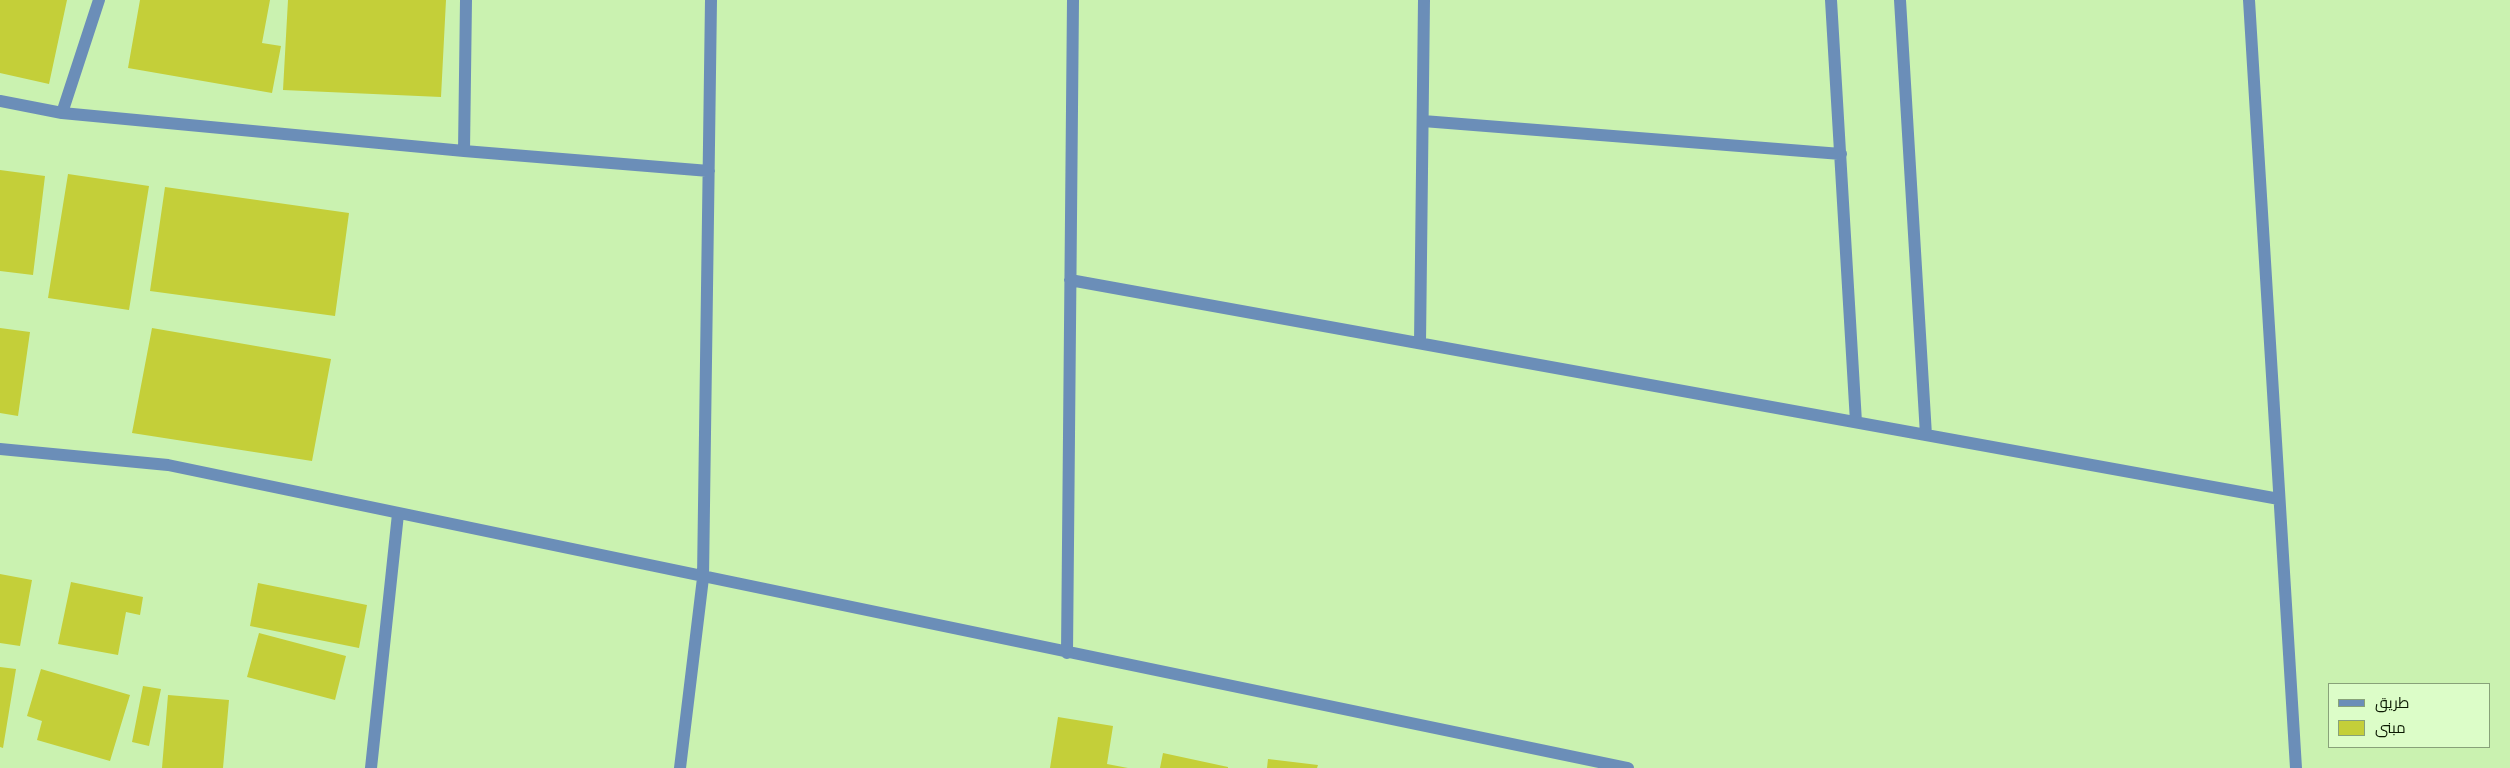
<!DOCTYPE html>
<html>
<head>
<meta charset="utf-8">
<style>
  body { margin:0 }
  #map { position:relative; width:2510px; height:768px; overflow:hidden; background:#caf2b0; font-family:Raleway,Cairo,sans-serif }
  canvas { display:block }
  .legend { position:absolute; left:2328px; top:683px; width:162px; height:65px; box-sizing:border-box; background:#dcfdc8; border:1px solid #88a279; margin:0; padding:6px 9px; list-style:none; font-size:15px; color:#0b1902 }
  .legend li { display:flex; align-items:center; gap:10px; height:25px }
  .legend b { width:25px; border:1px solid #88a279 }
</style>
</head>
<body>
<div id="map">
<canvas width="2510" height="768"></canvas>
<ul class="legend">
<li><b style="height:6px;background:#6b8eb8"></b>طريق</li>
<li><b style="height:14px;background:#c4cf39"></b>مبنى</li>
</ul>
</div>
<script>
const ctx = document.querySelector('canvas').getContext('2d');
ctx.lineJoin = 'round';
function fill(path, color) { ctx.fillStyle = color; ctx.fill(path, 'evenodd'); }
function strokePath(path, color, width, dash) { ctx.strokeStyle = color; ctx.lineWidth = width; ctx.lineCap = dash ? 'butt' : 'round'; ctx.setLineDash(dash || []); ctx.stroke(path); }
const building = new Path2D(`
  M0 0H67L49 84 0 73Z
  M140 0H270L262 43 281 46 272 93 128 68Z
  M288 0H446L441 97 283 90Z
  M0 170 45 176 33 275 0 271Z
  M68 174 149 186 129 310 48 298Z
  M165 187 349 213 335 316 150 291Z
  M0 328 30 332 18 416 0 413Z
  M152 328 331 359 312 461 132 433Z
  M0 574 32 580 20 646 0 643Z
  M71 582 143 597 140 615 126 612 118 655 58 644Z
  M258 583 367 605 359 648 250 626Z
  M259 633 346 656 335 700 247 677Z
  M0 667 16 669 3 748 0 747Z
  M41 669 130 695 110 761 37 740 42 721 27 716Z
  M143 686 161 689 149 746 132 742Z
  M168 695 229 700 223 768H162Z
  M1058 717 1113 726 1107 764 1128 768H1050Z
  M1163 753 1228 767V768H1160Z
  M1268 759 1318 765 1317 768H1267Z`);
const street = new Path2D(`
  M1831 0 1856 422
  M2249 0 2296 768
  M0 101 62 113 464 151 709 171
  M62 113 99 0
  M1423 121 1841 154
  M464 151 466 0
  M1070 280 1926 435 1900 0
  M1420 343 1424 0
  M1926 435 2279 499
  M0 449 168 465 1628 768
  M1067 653 1073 0
  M371 768 398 514
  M680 768 703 578 711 0`);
fill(building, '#c4cf39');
strokePath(street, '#6b8eb8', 12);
</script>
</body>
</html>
